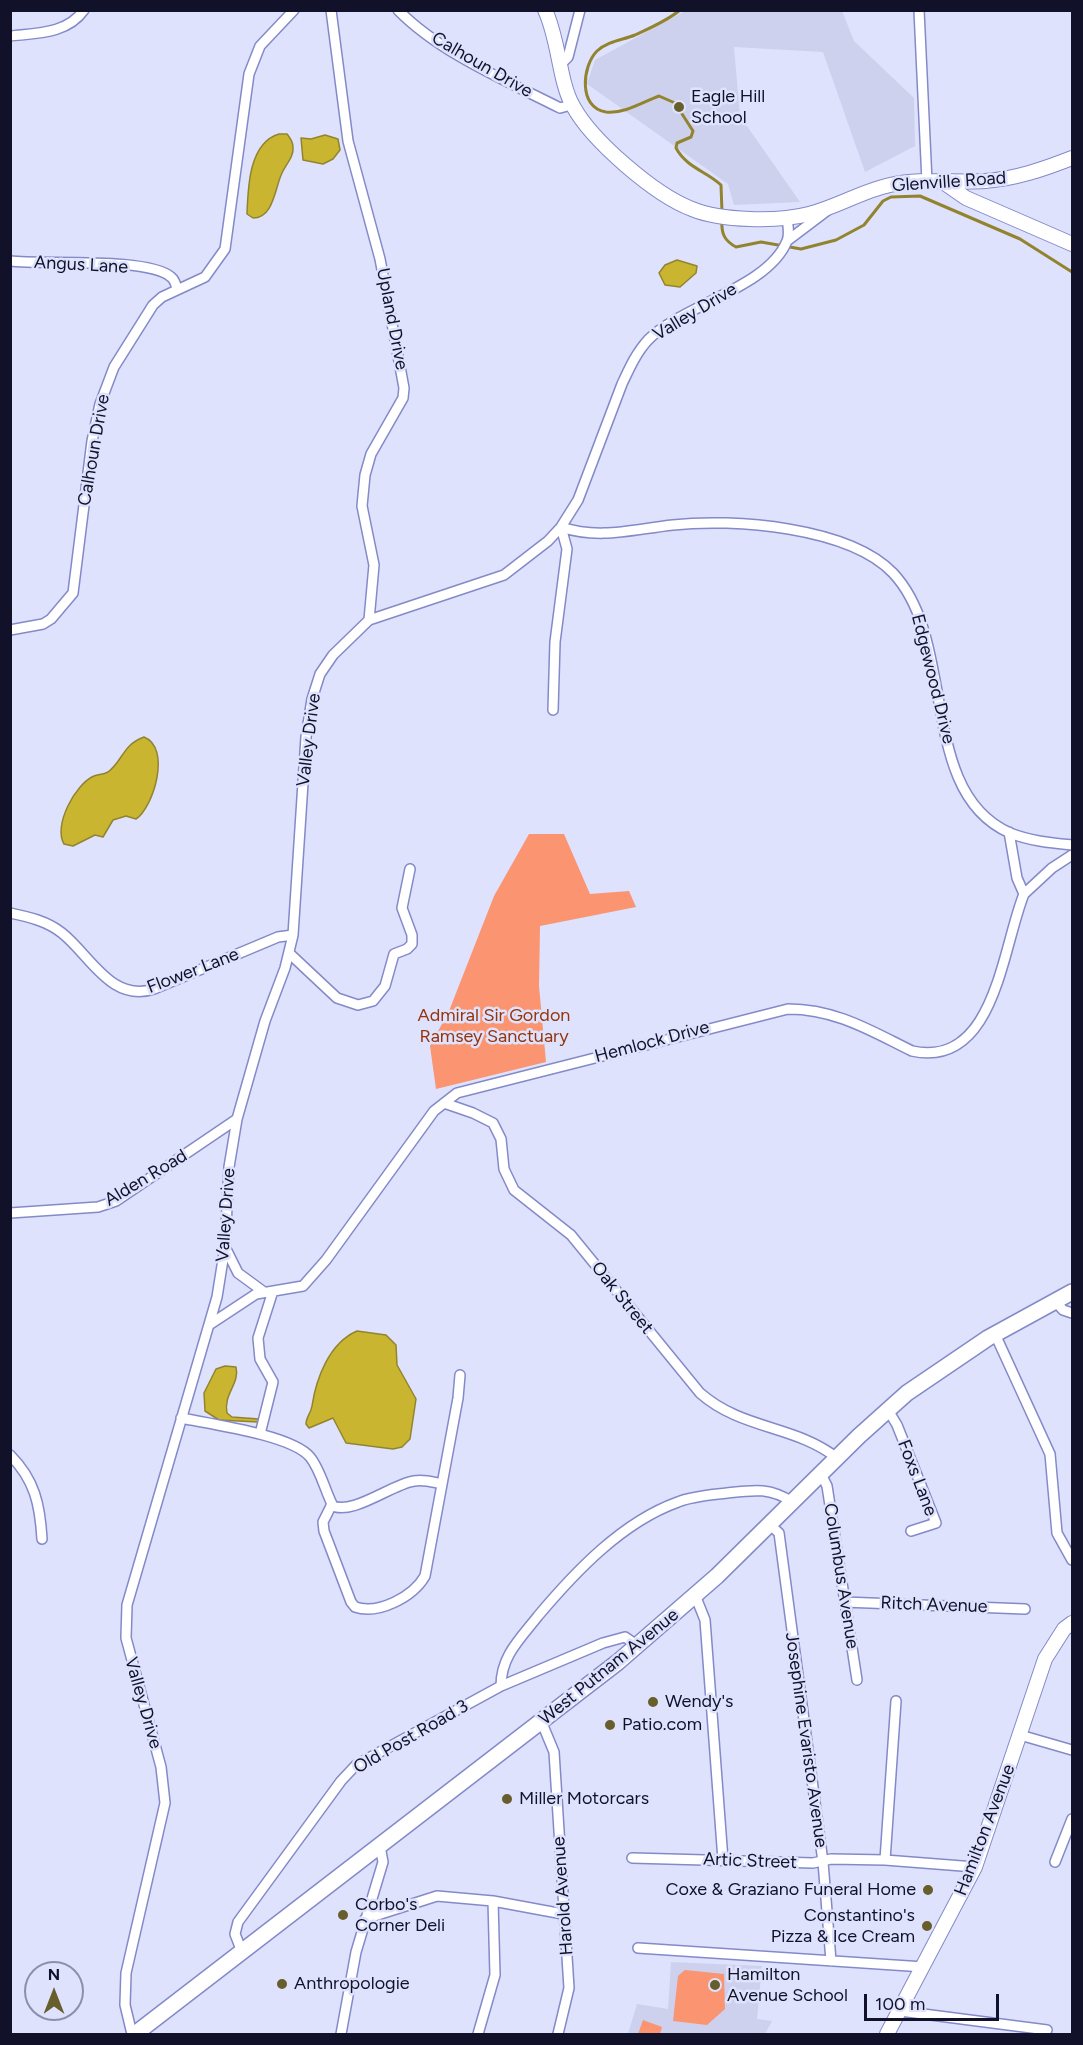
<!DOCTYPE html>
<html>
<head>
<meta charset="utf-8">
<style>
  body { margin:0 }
  #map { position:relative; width:1083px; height:2045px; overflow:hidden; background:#dee2fd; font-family:Figtree,sans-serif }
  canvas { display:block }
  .frame { position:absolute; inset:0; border:12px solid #111229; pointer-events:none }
  .north { position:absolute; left:24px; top:1961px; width:60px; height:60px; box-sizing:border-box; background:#dee2fd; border:2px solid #8c8fa8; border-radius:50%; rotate:0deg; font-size:16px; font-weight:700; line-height:24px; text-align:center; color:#111229 }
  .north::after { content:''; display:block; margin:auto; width:21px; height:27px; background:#675e2b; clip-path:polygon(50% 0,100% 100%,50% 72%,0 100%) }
  .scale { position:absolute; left:864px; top:1994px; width:135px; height:27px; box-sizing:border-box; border:3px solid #111229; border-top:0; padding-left:8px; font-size:18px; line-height:21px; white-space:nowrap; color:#111229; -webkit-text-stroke:4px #dee2fd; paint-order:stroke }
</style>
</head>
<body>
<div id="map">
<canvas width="1083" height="2045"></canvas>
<div class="frame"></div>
<div class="north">N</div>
<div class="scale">100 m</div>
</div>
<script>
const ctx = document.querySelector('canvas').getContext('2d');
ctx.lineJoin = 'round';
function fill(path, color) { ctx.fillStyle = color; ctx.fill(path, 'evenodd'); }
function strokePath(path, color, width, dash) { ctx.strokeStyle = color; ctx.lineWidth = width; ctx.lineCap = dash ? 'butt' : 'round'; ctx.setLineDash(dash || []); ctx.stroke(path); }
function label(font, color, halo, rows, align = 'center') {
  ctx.font = font + ' Figtree,sans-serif'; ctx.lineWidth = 5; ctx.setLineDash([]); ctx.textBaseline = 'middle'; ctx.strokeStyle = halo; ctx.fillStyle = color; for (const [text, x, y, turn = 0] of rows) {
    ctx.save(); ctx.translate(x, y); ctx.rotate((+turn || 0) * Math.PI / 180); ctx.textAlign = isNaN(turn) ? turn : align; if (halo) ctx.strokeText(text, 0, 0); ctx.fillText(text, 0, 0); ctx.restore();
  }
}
const built = new Path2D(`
  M685 11H842L854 41 914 98 915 146 865 172 823 52 734 47 740 116 800 202 734 205 728 184 587 84 595 60Z
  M671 1962 762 1966 757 2019 772 2021 765 2034H628L637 2004 668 2009Z`);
const green = new Path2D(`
  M529 834H564L590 894 629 891 636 907 540 926 539 986 546 1062 436 1089 430 1046 449 1011 494 896Z
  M685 1970 724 1974 725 2009 707 2025 673 2021 678 1976Z
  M643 2020 662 2027 660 2034H638Z`);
const water = new Path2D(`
  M279 134H287C290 138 293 141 293 147 294 157 286 164 282 173 275 187 274 218 253 218L247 214C248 187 249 143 279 134Z
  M325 135 338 139 340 150 333 159 323 164 303 160 301 138 311 139Z
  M677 260 697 266 696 273 680 287 665 285 659 273 665 265Z
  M144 737C172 748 153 808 136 819L126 816 113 820 103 837 95 835 73 846 64 844C53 826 75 784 94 776 98 774 103 775 108 772 123 761 122 745 144 737Z
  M357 1331 386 1335 396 1345 397 1365 416 1399 410 1439 402 1447 393 1449 346 1443 333 1418 309 1428 306 1424C306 1417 311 1413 312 1406 316 1379 329 1343 357 1331Z
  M225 1366 236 1367C240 1384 223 1394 227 1413L232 1417 259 1419 258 1422 219 1420 205 1411 204 1393 216 1369Z`);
const stream = new Path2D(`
  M680 10C667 21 650 28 635 35 623 40 608 41 597 51 582 66 578 108 606 112 624 114 643 102 659 96L675 103 693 131 691 137 677 143 676 148C687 168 706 171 721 185L722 212
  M722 221C721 234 725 241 736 247L761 242 801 249 836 240 864 225 883 201 891 197 920 196 1020 239 1072 272`);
const street = new Path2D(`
  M331 10 348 141 380 259 404 388 403 398 371 454 365 475 362 506 374 565 369 620
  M398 10C440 53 507 81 560 108L571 105
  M919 10 927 182
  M10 36C37 33 67 34 84 10
  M561 64 568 57 580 10
  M787 241 828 210
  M10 261C44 265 148 257 171 277 175 280 176 285 177 289
  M561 527C600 540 634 529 673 525 733 518 849 527 893 573 958 642 917 792 1010 833 1030 841 1052 843 1072 845
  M10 630 43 624 51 619 73 593 92 441 100 404 114 367 153 305 162 297 205 277 225 249 249 74 260 46 294 10
  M553 710 555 642 567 549 561 527
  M1024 894 1052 868 1072 855
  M10 913C29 917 47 921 62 933 90 955 111 1003 154 989L278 937 293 935
  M289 953 337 998 358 1005 373 1001 385 986 394 954 407 949 412 944V935L402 908 410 869
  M444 1103 473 1113 493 1123 501 1139 504 1169 514 1190 571 1235 700 1393C742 1430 795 1425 837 1458
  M10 1213 98 1207 116 1201 237 1119
  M226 1249 238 1273 264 1292
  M1055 1301 1063 1310 1072 1313
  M209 1325 256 1294 303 1286 326 1260 434 1111 457 1093 788 1009C836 1009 871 1031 912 1051 995 1069 1002 948 1024 894L1017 878 1009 832
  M995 1334 1050 1454 1057 1533 1072 1560
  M888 1410 897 1425 936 1523 911 1531
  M181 1418C210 1424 292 1435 310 1457 320 1469 325 1490 332 1504L323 1522 324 1531 351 1602 355 1607C378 1615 413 1597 425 1576L458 1398 460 1375
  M260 1434 273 1382 260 1359 258 1338 273 1291
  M10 1455C35 1480 40 1505 42 1539
  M821 1474 827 1486 857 1680
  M331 1505C351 1517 392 1484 414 1481 424 1479 432 1482 442 1484
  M769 1524 779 1533 823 1862 831 1961
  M695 1595 705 1620 723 1860
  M844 1602 1025 1609
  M501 1686C501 1656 520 1639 538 1616 575 1572 622 1522 678 1502 693 1496 711 1495 727 1493 753 1490 770 1487 792 1502
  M542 1723 554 1752 569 1988 558 2034
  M1020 1735 1072 1750
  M632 1858 813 1863 831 1859 885 1860 975 1867
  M885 1860 896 1701
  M1055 1862 1072 1819
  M365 1919 437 1896 493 1901 563 1914
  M638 1948 924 1967
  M242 1952 235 1934 238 1922 341 1781 356 1765 501 1686 603 1643 625 1637 638 1646
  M900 2011 1047 2030
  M132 2034 125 2005 126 1973 165 1803 161 1767 126 1638 127 1605 217 1297 225 1247 229 1167 237 1119 265 1021 285 968 293 935 306 737 312 699 320 674 333 655 369 620 504 575 548 541 561 527 578 500 622 384C629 369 636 353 648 340 682 305 768 288 787 241 790 234 788 226 787 218
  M341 2034 356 1952 383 1862 380 1846
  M478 2034 495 1975 493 1901`);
const secondary = new Path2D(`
  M545 10C559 39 559 82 573 106 592 141 655 195 692 209 721 221 778 222 809 214 837 207 862 191 890 185 921 178 953 183 985 181 1015 179 1044 169 1072 158
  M943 182 966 198 1072 244
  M887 2034 975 1867 1045 1659 1064 1629 1072 1623`);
const primary = new Path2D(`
  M135 2034 618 1662 717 1576 859 1436 907 1393 988 1338 1072 1292`);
const markers = [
  [679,107,6,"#675e2b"],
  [653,1702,6,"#675e2b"],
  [610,1725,6,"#675e2b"],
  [507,1799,6,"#675e2b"],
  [928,1890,6,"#675e2b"],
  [343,1915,6,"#675e2b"],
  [927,1926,6,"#675e2b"],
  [282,1984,6,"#675e2b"],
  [715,1985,6,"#675e2b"]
];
const streetNames = [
  ["Calhoun Drive",482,65,30],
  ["Glenville Road",949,182,-4],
  ["Angus Lane",81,265,3],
  ["Valley Drive",695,312,-31],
  ["Upland Drive",392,319,79],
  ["Calhoun Drive",94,450,-80],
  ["Edgewood Drive",933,679,76],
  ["Valley Drive",309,740,-83],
  ["Flower Lane",193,971,-21],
  ["Hemlock Drive",652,1042,-15],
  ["Alden Road",146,1178,-31],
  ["Valley Drive",226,1215,-86],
  ["Oak Street",622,1298,51],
  ["Foxs Lane",917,1478,69],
  ["Columbus Avenue",841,1576,81],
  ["Ritch Avenue",934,1605,2],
  ["West Putnam Avenue",609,1667,-39],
  ["Valley Drive",143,1703,74],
  ["Old Post Road 3",411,1737,-30],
  ["Josephine Evaristo Avenue",806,1740,82],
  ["Hamilton Avenue",985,1830,-69],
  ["Artic Street",750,1861,2],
  ["Harold Avenue",563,1896,-94]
];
const poiNames = [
  ["Eagle Hill",691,97],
  ["School",691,118],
  ["Wendy's",665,1702],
  ["Patio.com",622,1725],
  ["Miller Motorcars",519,1799],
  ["Coxe & Graziano Funeral Home",916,1890,"right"],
  ["Corbo's",355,1905],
  ["Corner Deli",355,1926],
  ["Constantino's",915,1916,"right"],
  ["Pizza & Ice Cream",915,1937,"right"],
  ["Hamilton",727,1975],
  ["Avenue School",727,1996],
  ["Anthropologie",294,1984]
];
const parkNames = [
  ["Admiral Sir Gordon",494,1016],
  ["Ramsey Sanctuary",494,1037]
];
fill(built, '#cdd1ee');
fill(green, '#fa9471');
fill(water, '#cab531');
strokePath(water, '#92842f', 1.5);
strokePath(stream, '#92842f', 3);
strokePath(street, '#848ac8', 12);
strokePath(secondary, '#848ac8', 16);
strokePath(primary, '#848ac8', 18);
strokePath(street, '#fff', 9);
strokePath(secondary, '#fff', 14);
strokePath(primary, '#fff', 15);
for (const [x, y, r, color] of markers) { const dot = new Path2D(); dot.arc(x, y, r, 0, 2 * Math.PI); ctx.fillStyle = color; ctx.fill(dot); strokePath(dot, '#dee2fd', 2); }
label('18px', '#111229', '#dee2fd', streetNames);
label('18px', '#111229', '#dee2fd', poiNames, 'left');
label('18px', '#953309', '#dee2fd', parkNames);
</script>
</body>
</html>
